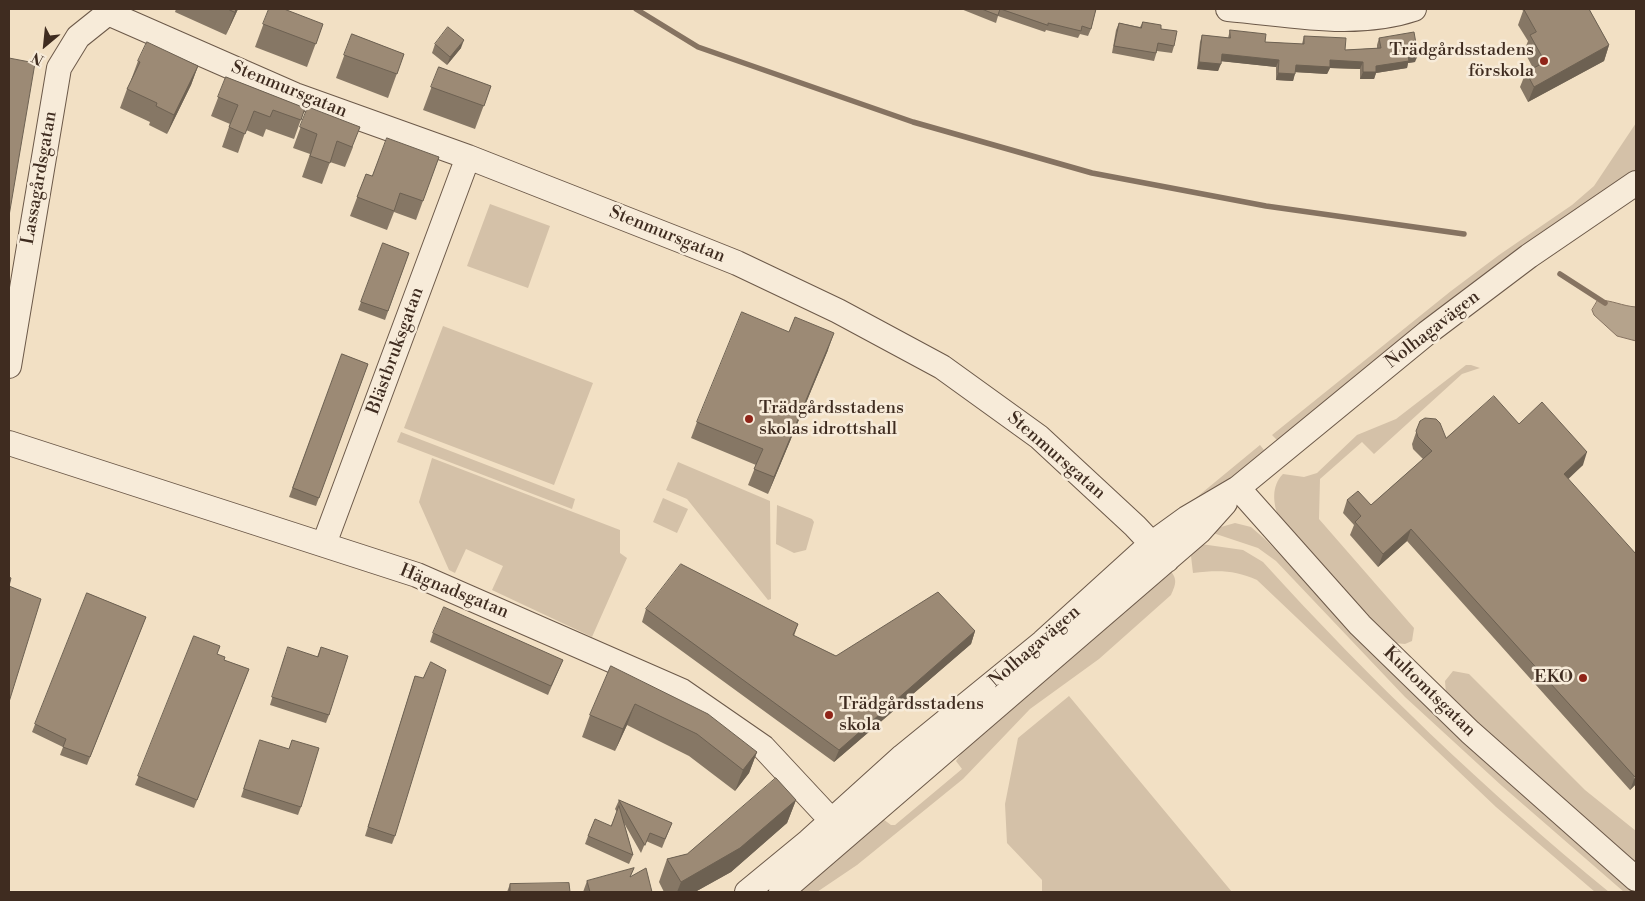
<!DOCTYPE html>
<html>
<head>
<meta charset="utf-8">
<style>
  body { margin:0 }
  #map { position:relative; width:1645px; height:901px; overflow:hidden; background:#f2e0c4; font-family:"Libre Bodoni",serif }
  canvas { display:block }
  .frame { position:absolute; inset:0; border:10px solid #3f2c20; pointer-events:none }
  .north { position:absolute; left:20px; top:20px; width:50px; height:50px; -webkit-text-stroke:4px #f7ebd9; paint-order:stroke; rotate:208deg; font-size:14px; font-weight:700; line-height:20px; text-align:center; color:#3f2c20 }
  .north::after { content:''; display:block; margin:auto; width:18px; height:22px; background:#3f2c20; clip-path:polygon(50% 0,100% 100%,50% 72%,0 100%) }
</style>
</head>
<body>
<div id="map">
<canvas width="1645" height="901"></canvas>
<div class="frame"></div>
<div class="north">N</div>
</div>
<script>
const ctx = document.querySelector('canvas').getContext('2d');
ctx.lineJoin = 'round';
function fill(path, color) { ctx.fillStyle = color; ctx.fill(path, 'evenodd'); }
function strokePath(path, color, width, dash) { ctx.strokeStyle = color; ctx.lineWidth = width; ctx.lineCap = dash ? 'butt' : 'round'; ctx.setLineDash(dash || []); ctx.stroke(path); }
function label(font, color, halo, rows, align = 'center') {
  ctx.font = font + ' "Libre Bodoni",serif'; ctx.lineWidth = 5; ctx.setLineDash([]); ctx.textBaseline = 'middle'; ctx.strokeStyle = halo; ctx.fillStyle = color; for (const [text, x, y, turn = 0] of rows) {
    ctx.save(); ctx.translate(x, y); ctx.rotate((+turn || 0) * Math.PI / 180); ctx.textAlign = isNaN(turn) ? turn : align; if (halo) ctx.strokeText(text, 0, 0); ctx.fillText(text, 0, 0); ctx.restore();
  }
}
const green = new Path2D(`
  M1636 123V172L1434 315 1277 440 1272 435 1451 291 1499 255 1572 205 1594 186Z
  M490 204 550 226 528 288 467 266Z
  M443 326 593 383 554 485 404 428Z
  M1466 365H1471L1480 368 1462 374 1374 454 1362 442 1320 479 1319 519 1414 628 1412 641 1405 644 1395 643 1357 607 1279 518C1273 504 1271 486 1283 474L1304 477 1317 473 1357 435 1396 419Z
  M401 432 575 499 572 509 397 442Z
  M1260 445 1264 450 1190 511 1186 506Z
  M432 458 620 530V553L627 558 592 637 492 590 503 566 466 549 455 573 449 570 419 502Z
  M678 462 770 501 771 599 768 600 687 499 666 490Z
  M663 498 688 509 677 533 653 522Z
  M777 505 812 519 814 522 806 550 794 553 776 544Z
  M1235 523 1251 527 1266 540 1379 659 1561 828 1636 892H1624L1502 786 1405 697 1276 561 1258 548 1213 533 1221 527Z
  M1201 544 1243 550 1263 562C1370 680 1486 791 1609 892H1595L1496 807 1257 580C1235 570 1218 570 1193 573L1191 556Z
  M1169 569C1178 579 1176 584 1171 595L1099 659 1030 709 963 779 857 865 817 892H791L879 816 891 825H895L962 769 956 761 972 737Z
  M1453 671 1469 674 1585 790 1636 831V865L1573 812 1446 694 1445 681Z
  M1069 696 1232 892H1042V880L1007 843 1005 804 1018 738Z`);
const water = new Path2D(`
  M1598 300C1612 300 1622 306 1636 307V341L1617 336 1594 315 1592 310Z`);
const stream = new Path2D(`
  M636 9 698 47 913 122 1092 173 1266 206 1464 234
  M1560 274 1605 303`);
const minor = new Path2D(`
  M1228 9C1288 14 1355 29 1414 9
  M108 13 295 95 468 157 682 241 737 263 838 311 942 367 1039 437 1135 526 1167 560
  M9 366 59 68 78 37 108 13V9
  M9 443 417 575 682 691 763 747 846 836
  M1238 488 1360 625 1470 732 1636 879
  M324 544 468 157
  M747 892 809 841 903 756 1043 642 1151 544 1187 518 1238 488 1427 333 1529 256 1636 183
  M781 892 1199 532 1225 503`);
const wall = new Path2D(`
  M176 9H238L226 35 175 12Z
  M269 9 323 24 307 67 255 47Z
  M961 9H1096L1091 29 1088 36 1080 34 1078 38 1046 30 1045 32 998 16 996 23Z
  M1522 9H1589L1609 45 1604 61 1528 102 1520 87 1526 72 1533 68 1524 51 1528 41 1518 25 1523 11Z
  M1143 22 1161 29 1174 46 1172 53 1157 51 1154 61 1112 53 1116 30 1119 23 1140 27Z
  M1230 30 1265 42 1302 44 1304 36 1345 50 1377 48V45L1379 38 1415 62 1408 63 1407 68 1376 73 1374 79H1360V69L1330 68 1327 74 1295 72 1293 81 1276 80V67L1221 61 1218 71 1197 69 1200 42 1202 35 1228 38Z
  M352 34 404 54 388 98 336 78Z
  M435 44 461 48 447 65 432 53Z
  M138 61 198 66 191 85 167 134 149 125 150 122 120 108 127 89 132 80H131Z
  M439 67 491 86 475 129 423 110Z
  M226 77 305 108 294 139 266 129 263 137 246 130 238 153 222 147 230 124 211 116Z
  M308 107 353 147 345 167 330 162 322 184 302 177 310 154 293 148Z
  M439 157 416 220 394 212 387 230 350 216 366 174 372 176Z
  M383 243 409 253 385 320 358 310Z
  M828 350 768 494 748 485 756 465 691 438 697 422Z
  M342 354 368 364 316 506 289 497Z
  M1420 421 1446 438 1519 424 1583 465 1568 478 1636 784 1630 790 1407 541 1378 567 1350 535 1354 525 1343 513 1347 500 1371 505 1423 459 1413 449 1412 444Z
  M87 593 146 617 87 765 60 755 63 747 32 732Z
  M646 609 798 624 794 636 836 656 975 631 971 644 834 762 642 622Z
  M433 633 563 660 548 695 430 642Z
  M194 636 224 660 249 669 194 808 135 785Z
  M321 647 329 715 326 723 270 705 285 655 317 657Z
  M611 666 757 752 749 773 735 791 689 756 627 725 615 751 582 737 590 715Z
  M415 676 395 836 392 844 365 836Z
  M257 748 301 807 298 815 241 797Z
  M619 800 672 823 662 848 646 841 641 853 624 823 633 855 629 864 585 844 588 836 611 826 617 812 615 809Z
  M796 800 787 823 731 872 695 892H664L659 882 667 859 687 854Z
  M634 868 630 877 652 892H583L587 881Z
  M510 884 570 892H507Z`);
const shadedWall = new Path2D(`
  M236 9H238L226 35 235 12Z
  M464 40 461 48 447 65 450 57Z
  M1609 45 1604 61 1528 102 1534 87Z
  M1222 54 1279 60 1276 67 1219 61Z
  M1418 55 1415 62 1408 63 1407 68 1376 73 1374 79H1360L1363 72 1376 66 1408 56Z
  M1330 60 1363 62 1360 69 1330 68 1327 74 1293 72 1296 65Z
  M1199 62 1221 64 1218 71 1197 69Z
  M198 66 191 85 167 134 174 115Z
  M1278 73 1295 74 1293 81 1276 80Z
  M834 333 828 350 768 494 774 477Z
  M1587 452 1583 465 1560 487 1564 474Z
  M1411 529 1407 541 1378 567 1383 554Z
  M975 631 971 644 834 762 839 750Z
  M635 704 627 725 615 751 623 729Z
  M757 752 749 773 735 791 743 770Z
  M1636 776V784L1630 790 1635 777Z
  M796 800 787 823 731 872 695 892H677L681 882Z`);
const building = new Path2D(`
  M228 9H236L235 12Z
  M269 9H284L323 24 316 44 263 24Z
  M982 9H1000L998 15Z
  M1001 9H1096L1091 29 1082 26 1081 31 1048 23V25Z
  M1524 9H1589L1609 45 1534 87 1526 72 1545 62 1530 35 1536 32Z
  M1143 22 1161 25V29L1177 31 1174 46 1158 43 1156 53 1114 46 1119 23 1141 28Z
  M448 27 464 40 450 57 435 44Z
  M1230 30 1266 34 1265 42 1304 44V36L1346 38 1345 50 1381 48 1379 38 1414 32 1418 55 1408 56 1409 61 1376 66V72H1363V62L1330 60V67L1296 65 1295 74 1278 73 1279 60 1222 54 1221 64 1199 62 1202 35 1230 38Z
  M352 34 404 54 397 74 344 55Z
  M147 42 198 66 174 115 156 106 157 103 127 89 140 62 138 61Z
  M9 58 35 63 9 216Z
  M439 67 491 86 484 106 431 87Z
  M226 77 305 108 301 120 273 110 270 117 254 111 245 134 229 127 238 105 218 97Z
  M308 107 360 127 352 147 337 141 330 163 310 156 317 134 300 127Z
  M387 138 439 157 423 201 400 193 394 211 357 197 366 174 372 176Z
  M383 243 409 253 388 311 361 302Z
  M742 312 789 332 795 317 834 333 774 477 754 469 763 449 697 422Z
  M342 354 368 364 319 498 293 488Z
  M1494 396 1519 424 1542 402 1587 452 1564 474 1636 554V776L1635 777 1411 529 1383 554 1355 522 1361 516 1347 500 1358 491 1371 505 1432 451 1418 437 1416 431 1420 421 1425 418 1436 419 1440 423 1446 438Z
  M681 564 798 624 793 635 836 656 938 592 975 631 839 750 646 609Z
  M9 577 11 578 9 586 41 599 9 702Z
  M87 593 146 617 90 757 63 747 66 739 35 724Z
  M444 607 563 660 551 686 433 633Z
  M194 636 220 646 217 654 225 657 224 660 249 669 197 800 138 776Z
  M288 647 318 657 321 647 348 656 329 715 272 697Z
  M431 662 446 670 395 836 368 827 415 676 423 678Z
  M611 666 708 714 757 752 743 770 697 734 635 704 623 729 590 715Z
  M260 740 289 749 292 740 319 748 301 807 244 789Z
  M776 778 796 800 740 848 681 882 667 859 687 854Z
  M619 800 672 823 665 839 650 833 645 845Z
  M619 806 633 855 588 836 595 819 611 826Z
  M634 868 630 877 646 868 652 892H590L587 881Z
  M569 883 570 892H510V884Z`);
const markers = [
  [1544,61,5,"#8f2418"],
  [749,419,5,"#8f2418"],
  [1583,678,5,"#8f2418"],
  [829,715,5,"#8f2418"]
];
const poiNames = [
  ["Trädgårdsstadens",1534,51],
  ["förskola",1534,72],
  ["Trädgårdsstadens",759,409,"left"],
  ["skolas idrottshall",759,430,"left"],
  ["EKO",1573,678],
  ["Trädgårdsstadens",839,705,"left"],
  ["skola",839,726,"left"]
];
const streetNames = [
  ["Stenmursgatan",289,90,22],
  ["Lassagårdsgatan",40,178,-80],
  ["Stenmursgatan",667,235,22],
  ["Nolhagavägen",1433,330,-38],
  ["Blästbruksgatan",396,351,-70],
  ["Stenmursgatan",1056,456,41],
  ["Hägnadsgatan",454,592,22],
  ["Nolhagavägen",1035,647,-41],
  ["Kultomtsgatan",1429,692,44]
];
fill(green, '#d4c1a8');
fill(water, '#b5a38c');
strokePath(water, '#867361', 1);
strokePath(stream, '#867361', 5.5);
strokePath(minor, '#6c5949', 26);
strokePath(minor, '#f7ebd9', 24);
fill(wall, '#867765');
fill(shadedWall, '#6d6152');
fill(building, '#9c8a75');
strokePath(building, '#6d6152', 1);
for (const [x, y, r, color] of markers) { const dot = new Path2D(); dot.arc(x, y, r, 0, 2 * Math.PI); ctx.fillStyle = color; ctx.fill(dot); strokePath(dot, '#f7ebd9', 2); }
label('18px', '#3f2c20', '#f7ebd9', poiNames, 'right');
label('18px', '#3f2c20', '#f7ebd9', streetNames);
</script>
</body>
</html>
